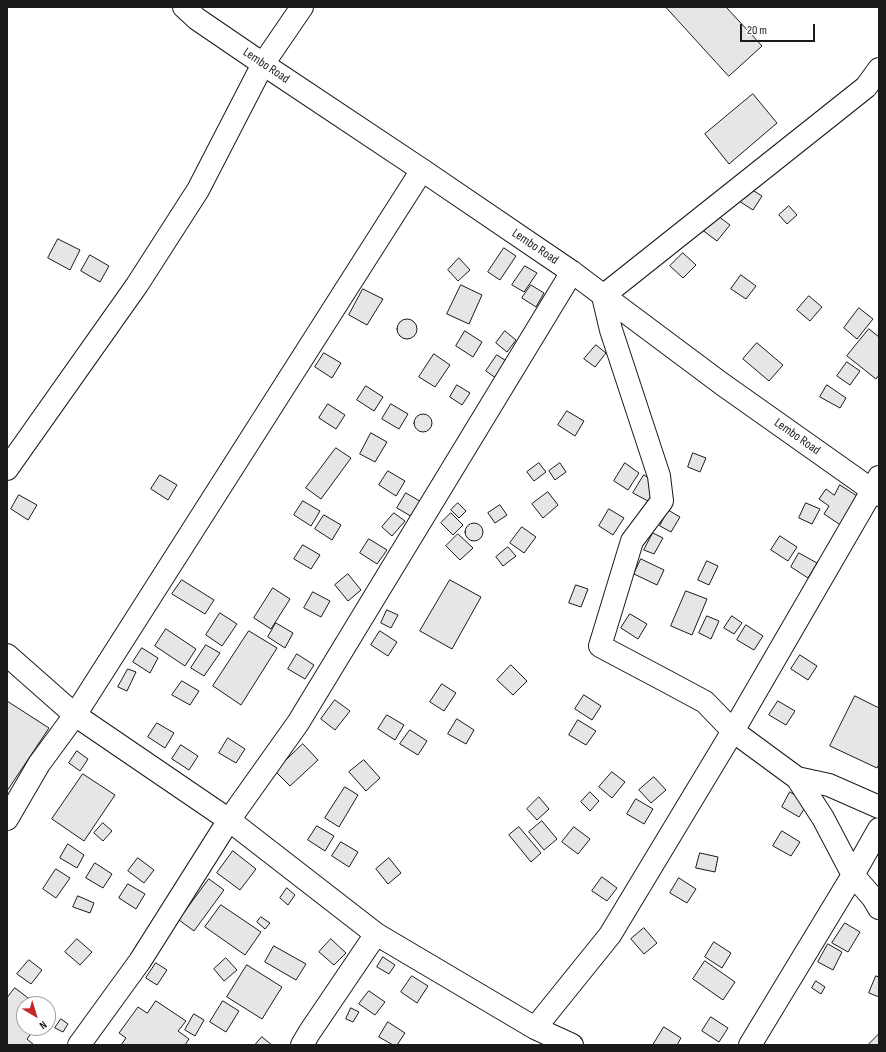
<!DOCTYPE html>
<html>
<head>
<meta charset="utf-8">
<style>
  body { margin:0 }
  #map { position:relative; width:886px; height:1052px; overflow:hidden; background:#fff; font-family:"Sofia Sans Condensed",sans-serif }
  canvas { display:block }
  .frame { position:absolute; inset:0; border:8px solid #1a1a1a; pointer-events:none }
  .north { position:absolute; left:16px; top:996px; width:40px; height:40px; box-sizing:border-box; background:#fff; border:1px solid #a3a3a3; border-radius:50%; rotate:142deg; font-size:11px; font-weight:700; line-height:16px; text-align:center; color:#1a1a1a }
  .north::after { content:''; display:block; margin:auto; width:14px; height:18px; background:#c62828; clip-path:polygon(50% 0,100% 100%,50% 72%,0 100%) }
  .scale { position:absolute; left:740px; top:24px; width:75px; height:18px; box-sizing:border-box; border:2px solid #1a1a1a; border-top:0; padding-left:5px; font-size:12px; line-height:14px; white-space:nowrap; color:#1a1a1a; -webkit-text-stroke:3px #fff; paint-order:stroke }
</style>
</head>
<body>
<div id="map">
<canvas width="886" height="1052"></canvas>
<div class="frame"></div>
<div class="north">N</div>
<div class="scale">20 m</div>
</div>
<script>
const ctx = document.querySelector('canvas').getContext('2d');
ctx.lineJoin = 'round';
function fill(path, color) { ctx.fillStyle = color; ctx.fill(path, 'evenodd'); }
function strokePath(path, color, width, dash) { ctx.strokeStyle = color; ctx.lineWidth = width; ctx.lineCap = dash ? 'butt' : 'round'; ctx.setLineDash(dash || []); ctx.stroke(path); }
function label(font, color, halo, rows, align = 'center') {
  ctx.font = font + ' "Sofia Sans Condensed",sans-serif'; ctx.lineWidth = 3; ctx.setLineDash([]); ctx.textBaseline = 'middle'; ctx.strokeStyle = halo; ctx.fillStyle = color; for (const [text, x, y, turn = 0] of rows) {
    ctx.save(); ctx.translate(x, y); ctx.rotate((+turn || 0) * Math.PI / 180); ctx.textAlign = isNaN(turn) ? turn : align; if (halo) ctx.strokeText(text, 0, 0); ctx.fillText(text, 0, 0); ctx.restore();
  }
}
const building = new Path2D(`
  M666 7H726L762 46 729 76Z
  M753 94 777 123 729 164 705 134Z
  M748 187 762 196 753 210 739 201Z
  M789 206 797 215 787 224 779 215Z
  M714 213 730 225 717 241 701 229Z
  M58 239 80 250 70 270 48 258Z
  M504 248 516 256 500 280 488 272Z
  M683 253 696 265 683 278 670 266Z
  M90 255 109 266 100 282 81 271Z
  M459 258 470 270 458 281 448 270Z
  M525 266 537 273 524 292 512 285Z
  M741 275 756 286 746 299 731 289Z
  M461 285 482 295 469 324 447 314Z
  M531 285 544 293 536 307 522 298Z
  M363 289 383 299 367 325 349 315Z
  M809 296 822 307 810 321 797 310Z
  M859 308 873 319 857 339 844 328Z
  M397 329a10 10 0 1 1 20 0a10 10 0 1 1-20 0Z
  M869 329 879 337V375L876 379 847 356Z
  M465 331 482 342 473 357 456 346Z
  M505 331 516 340 507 352 496 343Z
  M757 343 783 365 769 381 743 359Z
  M596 345 606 353 595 367 584 359Z
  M324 353 341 363 332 378 315 367Z
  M434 354 450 365 435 387 419 377Z
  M497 355 511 364 500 381 486 371Z
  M847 362 860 371 850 385 837 376Z
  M457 385 470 393 462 405 450 397Z
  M827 385 846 398 840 408 820 397Z
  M366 386 383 397 374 411 357 400Z
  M328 404 345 415 336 429 319 418Z
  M391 404 408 414 399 429 382 419Z
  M567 411 584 421 575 436 558 425Z
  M414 423a9 9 0 1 1 18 0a9 9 0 1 1-18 0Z
  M371 433 387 442 375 462 360 454Z
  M336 448 351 458 321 499 306 488Z
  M693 453 706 458 700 472 688 467Z
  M539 463 546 472 534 481 527 472Z
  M560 463 566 472 555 480 549 471Z
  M625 463 639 473 628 490 614 481Z
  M388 471 405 481 396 496 379 485Z
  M160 475 177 485 168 500 151 489Z
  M644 475 658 484 648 501 633 493Z
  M840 485 860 498 842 526 824 514 829 506 819 499 826 489 834 495Z
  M548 492 558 505 543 518 532 504Z
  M406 493 423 503 414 518 397 508Z
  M19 495 37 505 28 520 11 509Z
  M303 501 320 511 311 526 294 515Z
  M458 503 466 511 459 518 451 510Z
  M806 503 820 509 812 524 799 518Z
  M500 505 507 515 495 523 488 513Z
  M609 509 624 518 613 535 599 526Z
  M668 510 680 517 671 532 660 526Z
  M394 513 405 521 392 536 382 527Z
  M451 513 463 525 453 535 441 523Z
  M324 515 341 525 332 540 315 529Z
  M465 532a9 9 0 1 1 18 0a9 9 0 1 1-18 0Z
  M522 527 536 537 524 553 510 543Z
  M653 533 663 538 654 554 644 550Z
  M458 534 473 548 460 560 446 546Z
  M780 536 797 547 788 561 771 550Z
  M369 539 387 550 377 564 360 553Z
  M303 545 320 555 311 569 294 559Z
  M508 547 516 556 503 566 496 557Z
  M799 553 817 563 808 578 791 567Z
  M641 559 664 570 657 585 634 574Z
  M707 561 718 566 709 585 698 580Z
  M348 574 361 590 348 601 335 585Z
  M182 580 214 600 205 614 172 594Z
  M450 580 481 597 452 649 420 631Z
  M576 585 588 589 581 607 569 603Z
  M273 588 290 599 271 629 254 618Z
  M686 591 707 599 692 635 671 626Z
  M313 592 330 601 321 617 304 608Z
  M387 610 398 615 391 628 381 623Z
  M220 613 237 624 222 646 206 635Z
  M630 614 647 624 638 639 621 628Z
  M707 616 719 621 711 639 699 633Z
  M732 616 742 623 734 634 724 628Z
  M276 623 293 633 285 648 268 637Z
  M746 625 763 636 754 650 737 640Z
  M166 629 196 649 185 666 155 646Z
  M249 631 277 648 241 705 213 686Z
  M380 631 397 642 388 656 371 645Z
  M206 645 220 653 204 676 191 668Z
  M142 648 158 658 150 673 133 662Z
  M297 654 314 665 305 679 288 669Z
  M800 655 817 666 808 680 791 669Z
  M511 665 527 681 513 695 497 680Z
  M128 669 136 672 127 691 118 687Z
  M182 681 199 691 190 705 172 695Z
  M442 684 456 693 444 711 430 702Z
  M584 695 601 706 592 720 575 709Z
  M855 696 879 708V764L877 768 830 746Z
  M335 700 350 711 335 730 321 719Z
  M7 701 49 728 7 791Z
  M778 701 795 711 786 725 769 715Z
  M387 715 404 725 395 740 378 729Z
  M457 719 474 730 466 744 448 734Z
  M578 720 596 731 586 745 569 735Z
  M157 723 174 733 165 748 148 737Z
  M410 730 427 741 418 755 400 744Z
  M228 738 245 749 236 763 219 753Z
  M303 744 318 760 290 786 275 771Z
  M181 745 198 756 189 770 172 759Z
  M77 751 88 759 80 771 69 763Z
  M364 760 380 778 366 791 349 772Z
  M612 772 625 782 612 798 599 787Z
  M83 774 115 795 84 841 52 819Z
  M654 777 666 790 651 803 639 790Z
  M345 787 358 795 339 827 325 818Z
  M590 792 599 801 590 811 581 802Z
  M790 792 808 803 799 817 782 807Z
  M539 797 549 809 537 820 527 809Z
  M636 799 653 809 644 824 627 814Z
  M542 821 557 839 544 850 529 832Z
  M103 823 112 831 103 841 94 833Z
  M317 826 334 836 325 851 308 840Z
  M519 827 541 853 531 862 509 835Z
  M574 827 590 839 578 854 562 842Z
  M782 831 800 842 791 856 773 846Z
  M341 842 358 852 349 867 332 856Z
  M68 844 84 855 77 868 60 858Z
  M233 851 256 869 240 890 217 873Z
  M700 853 718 857 715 872 696 868Z
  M138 858 154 870 144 883 128 871Z
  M389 858 401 873 388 884 376 869Z
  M95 863 112 874 103 888 86 878Z
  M56 869 70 878 56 898 43 889Z
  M602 877 617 888 607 901 592 891Z
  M679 878 696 889 687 903 670 893Z
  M209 879 224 890 194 931 179 920Z
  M128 884 145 894 136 909 119 898Z
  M287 888 295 895 288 905 280 898Z
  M78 896 94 903 90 913 73 907Z
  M221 905 261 932 245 955 205 927Z
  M261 917 270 923 265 929 257 922Z
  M845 923 860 932 848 952 832 943Z
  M644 928 657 943 644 954 631 939Z
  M77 939 92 952 80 965 65 952Z
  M331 939 346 953 334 965 319 952Z
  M714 942 731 953 722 968 705 957Z
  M828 944 842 952 833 970 818 962Z
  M274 946 306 964 296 980 265 962Z
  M383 957 395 965 389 974 377 967Z
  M226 958 237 970 224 981 214 969Z
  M29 960 42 970 31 984 17 974Z
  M705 961 735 982 723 1000 693 979Z
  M156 963 167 970 157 985 146 978Z
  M247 965 282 987 262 1019 227 997Z
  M412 976 428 986 417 1003 401 992Z
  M876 976 879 977V997L869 993Z
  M816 981 825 987 821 994 812 988Z
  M15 988 36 1004H24V1028H35L27 1039 34 1045H7V998Z
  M369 991 385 1002 375 1015 359 1004Z
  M156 1001 186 1021 178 1031 189 1039 185 1045H121L126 1038 119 1033 138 1007 147 1013Z
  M223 1001 239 1011 226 1032 210 1022Z
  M351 1008 359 1012 353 1022 346 1019Z
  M194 1014 204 1020 195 1036 185 1030Z
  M711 1017 728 1028 719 1042 702 1031Z
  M61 1019 68 1024 63 1032 55 1028Z
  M388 1022 405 1033 397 1045H393L379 1037Z
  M664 1027 681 1038 677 1045H653Z
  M879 1034V1045H868Z
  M262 1037 272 1045H255Z`);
const minor = new Path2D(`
  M879 69 866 87 603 296 611 330 659 476 662 501 632 541 600 646 666 681 705 702 733 731 797 778 823 818 853 875 873 898 879 908
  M7 469 137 285 198 190 263 64 302 7
  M7 655 75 715 422 170
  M797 778 829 785 879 807
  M7 819 39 764 75 715 229 820 376 934 535 1028 572 1045
  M535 1028 610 935 733 731 872 491 879 477
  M79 1045 140 961 229 820 298 723 572 272
  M302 1045 309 1033 376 934
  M750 1045 853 875 879 829`);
const tertiary = new Path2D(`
  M184 7 197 19 263 64 422 170 572 272 722 384 879 495`);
const streetNames = [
  ["Lembo Road",266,66,34],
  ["Lembo Road",535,247,34],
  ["Lembo Road",797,437,35]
];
fill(building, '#e6e6e6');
strokePath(building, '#1a1a1a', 1);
strokePath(minor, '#1a1a1a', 24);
strokePath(tertiary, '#1a1a1a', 24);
strokePath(minor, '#fff', 22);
strokePath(tertiary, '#fff', 22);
label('13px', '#1a1a1a', '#fff', streetNames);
</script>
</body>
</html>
